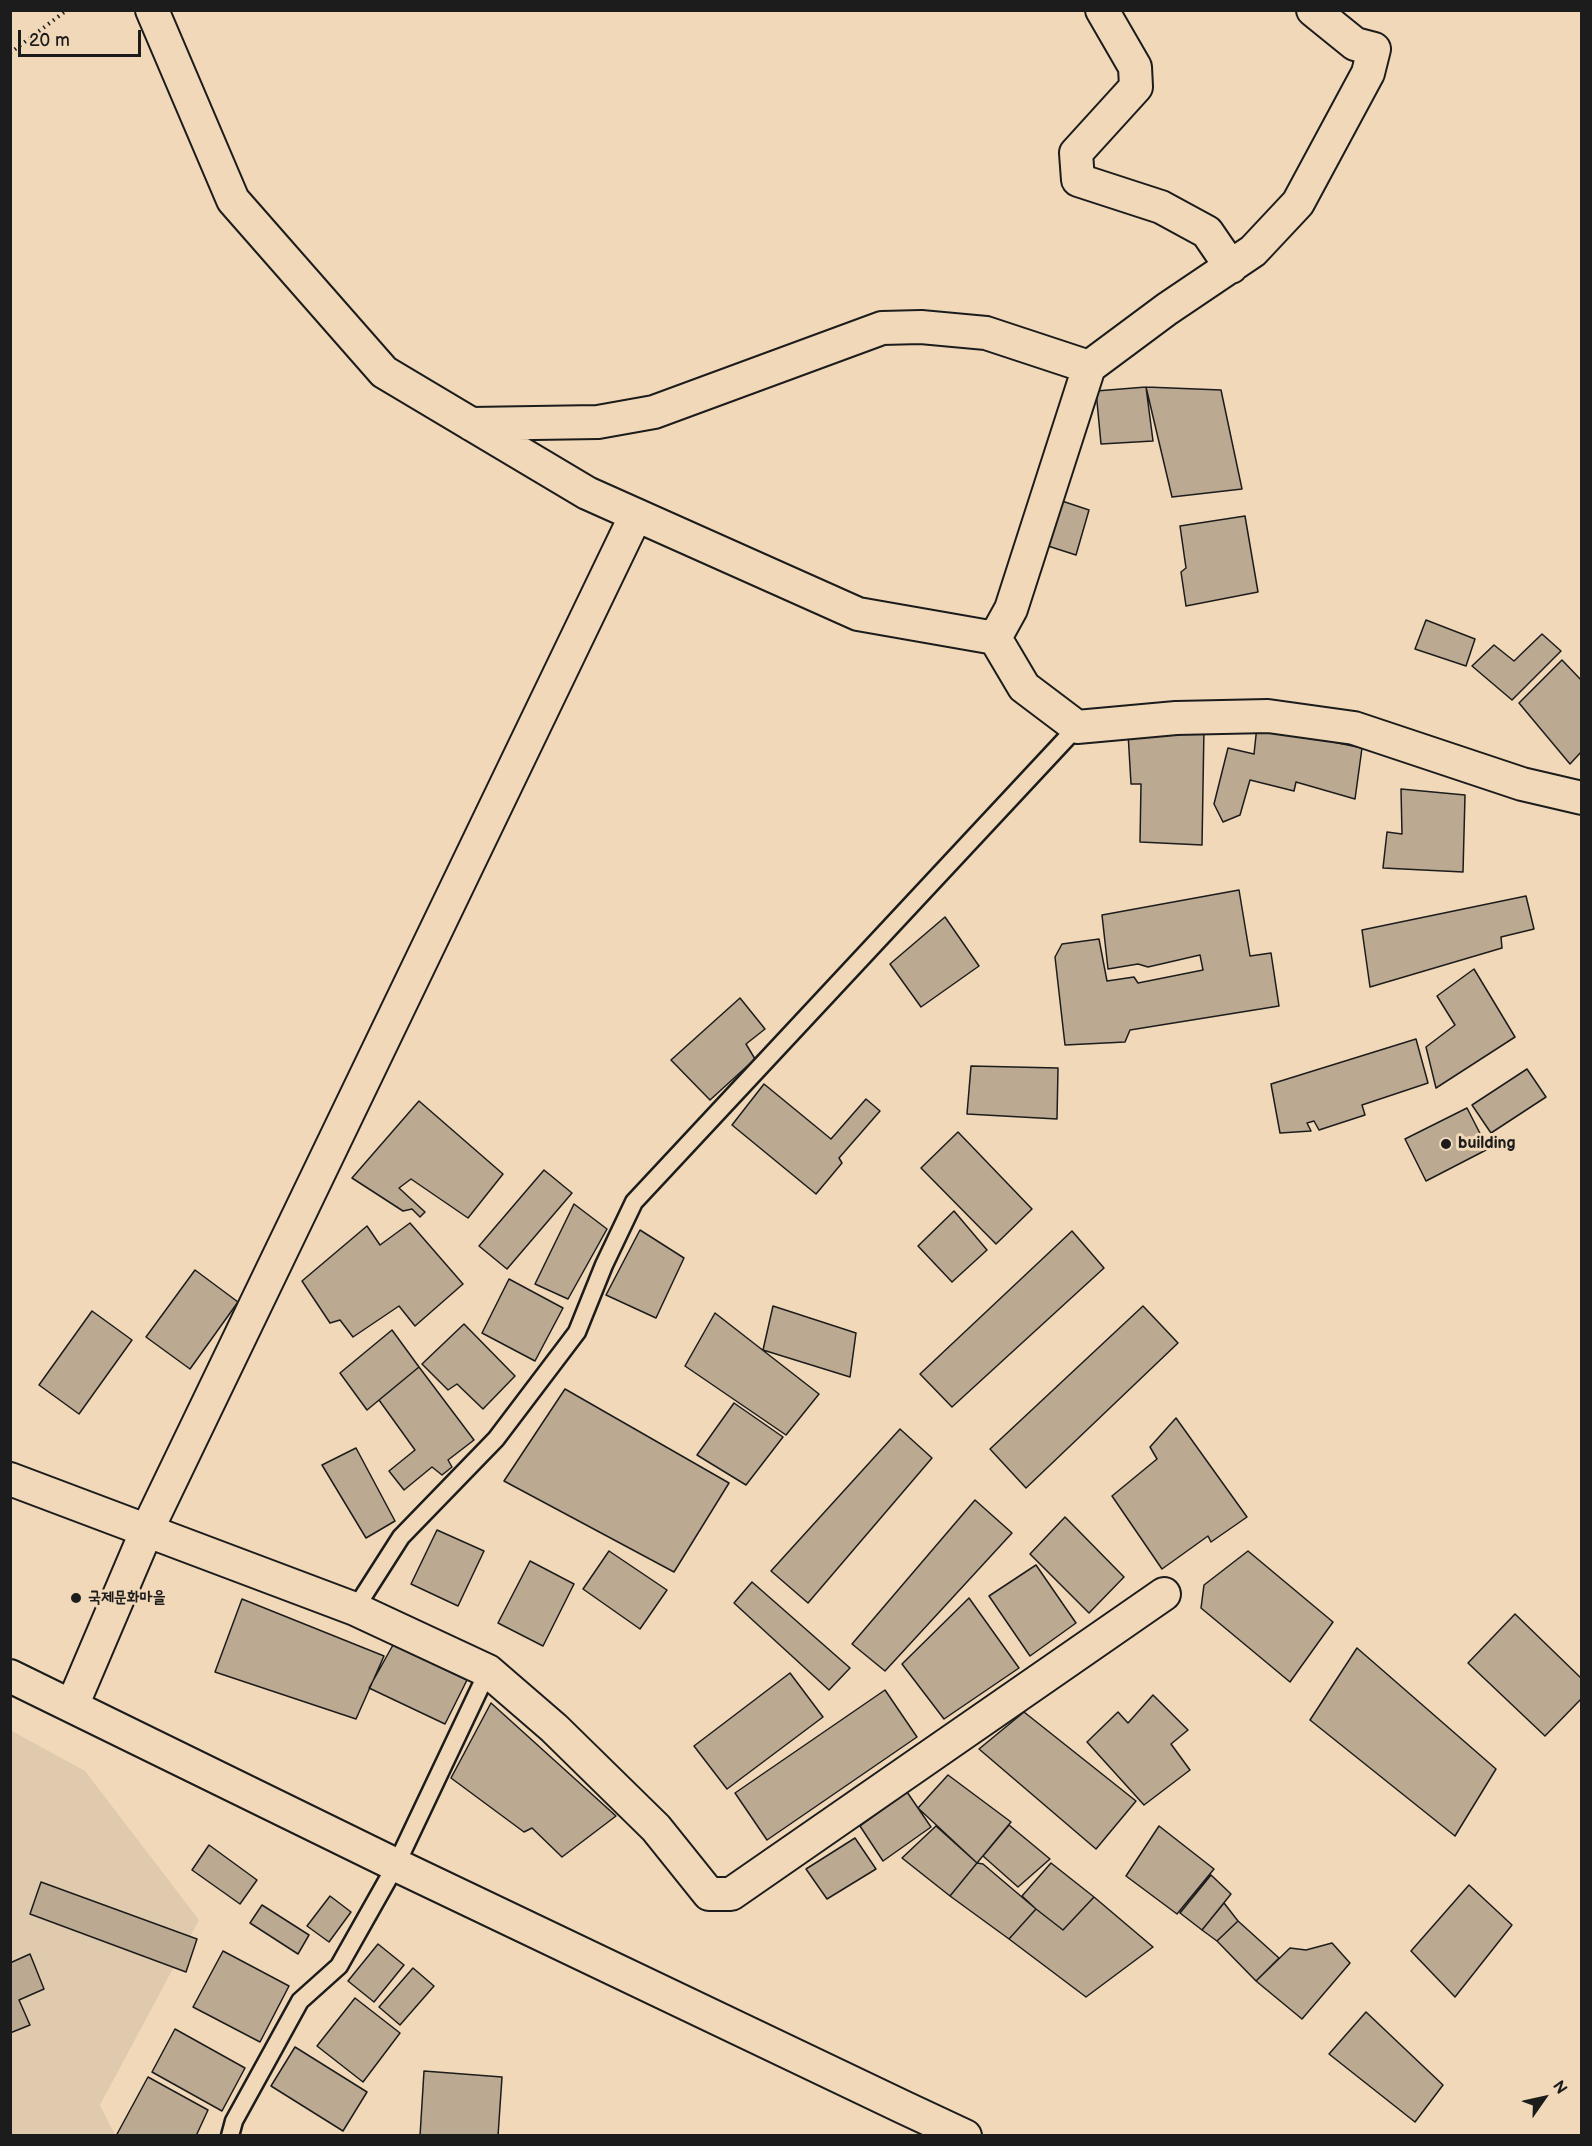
<!DOCTYPE html>
<html>
<head>
<meta charset="utf-8">
<style>
  body { margin:0 }
  #map { position:relative; width:1592px; height:2146px; overflow:hidden; background:#f0d8b8; font-family:"Balsamiq Sans",sans-serif }
  canvas { display:block }
  .frame { position:absolute; inset:0; border:12px solid #1c1c1c; pointer-events:none }
  .north { position:absolute; left:1514px; top:2068px; width:60px; height:60px; -webkit-text-stroke:4px #f0d8b8; paint-order:stroke; rotate:56deg; font-size:16px; font-weight:700; line-height:24px; text-align:center; color:#1c1c1c }
  .north::after { content:''; display:block; margin:auto; width:21px; height:27px; background:#1c1c1c; clip-path:polygon(50% 0,100% 100%,50% 72%,0 100%) }
  .scale { position:absolute; left:18px; top:30px; width:123px; height:27px; box-sizing:border-box; border:3px solid #1c1c1c; border-top:0; padding-left:8px; font-size:18px; line-height:21px; white-space:nowrap; color:#1c1c1c; -webkit-text-stroke:4px #f0d8b8; paint-order:stroke }
</style>
</head>
<body>
<div id="map">
<canvas width="1592" height="2146"></canvas>
<div class="frame"></div>
<div class="north">N</div>
<div class="scale">20 m</div>
</div>
<script>
const ctx = document.querySelector('canvas').getContext('2d');
ctx.lineJoin = 'round';
function fill(path, color) { ctx.fillStyle = color; ctx.fill(path, 'evenodd'); }
function strokePath(path, color, width, dash) { ctx.strokeStyle = color; ctx.lineWidth = width; ctx.lineCap = dash ? 'butt' : 'round'; ctx.setLineDash(dash || []); ctx.stroke(path); }
function label(font, color, halo, rows, align = 'center') {
  ctx.font = font + ' "Balsamiq Sans","Poor Story",sans-serif'; ctx.lineWidth = 6; ctx.setLineDash([]); ctx.textBaseline = 'middle'; ctx.strokeStyle = halo; ctx.fillStyle = color; for (const [text, x, y, turn = 0] of rows) {
    ctx.save(); ctx.translate(x, y); ctx.rotate((+turn || 0) * Math.PI / 180); ctx.textAlign = isNaN(turn) ? turn : align; if (halo) ctx.strokeText(text, 0, 0); ctx.fillText(text, 0, 0); ctx.restore();
  }
}
const built = new Path2D(`
  M10 1730 85 1771 199 1920 100 2105 115 2135H11Z`);
const building = new Path2D(`
  M1146 387 1153 441 1101 444 1096 391Z
  M1146 387 1221 390 1242 489 1172 497Z
  M1059 500 1089 510 1076 555 1048 546Z
  M1245 516 1258 592 1186 606 1181 572 1186 568 1180 526Z
  M1426 620 1475 639 1466 666 1415 649Z
  M1542 634 1561 651 1512 700 1472 666 1494 645 1514 661Z
  M1562 660 1582 681V751L1570 764 1519 703Z
  M1257 726 1362 748 1355 799 1296 782 1294 791 1250 780 1240 815 1223 822 1214 804 1228 748 1254 754Z
  M1204 727 1202 845 1140 842 1141 784H1131L1128 733Z
  M1401 789 1465 795 1463 872 1383 868 1387 832 1402 834Z
  M1239 890 1250 956 1271 953 1279 1006 1130 1030 1125 1042 1065 1045 1055 957 1062 944 1099 939 1107 981 1134 977 1138 983 1203 970 1200 955 1148 967 1138 964 1108 969 1102 915Z
  M1526 896 1534 929 1501 937 1502 948 1370 987 1362 930Z
  M945 917 979 966 921 1007 890 964Z
  M1474 969 1515 1037 1436 1088 1426 1047 1455 1025 1437 996Z
  M740 998 765 1029 746 1044 755 1059 710 1100 671 1060Z
  M1416 1039 1428 1083 1362 1105 1365 1115 1319 1130 1314 1121 1307 1123 1311 1131 1280 1133 1271 1084Z
  M971 1066 1058 1068 1057 1119 967 1114Z
  M1527 1069 1546 1097 1491 1133 1472 1105Z
  M764 1084 831 1139 866 1099 880 1111 839 1158 842 1163 816 1194 732 1125Z
  M419 1101 503 1174 468 1218 411 1179 399 1188 425 1212 420 1217 412 1209 403 1211 352 1178Z
  M1467 1108 1488 1149 1426 1181 1405 1139Z
  M958 1132 1032 1209 996 1244 921 1168Z
  M544 1170 572 1193 507 1269 479 1246Z
  M574 1204 607 1229 568 1299 535 1284Z
  M954 1211 987 1250 952 1282 918 1246Z
  M410 1223 463 1284 415 1326 399 1306 353 1337 340 1320 330 1323 302 1281 367 1226 380 1245Z
  M640 1230 684 1258 656 1318 606 1295Z
  M1072 1231 1104 1268 952 1407 920 1374Z
  M195 1270 238 1302 190 1369 146 1337Z
  M509 1279 563 1308 535 1361 482 1333Z
  M773 1306 856 1333 850 1377 763 1350Z
  M1143 1306 1178 1343 1026 1488 990 1449Z
  M92 1311 132 1340 79 1414 39 1385Z
  M715 1313 819 1394 786 1435 685 1366Z
  M464 1324 515 1376 483 1409 457 1384 448 1390 422 1364Z
  M392 1330 419 1367 367 1410 340 1373Z
  M419 1367 474 1440 448 1460 452 1467 442 1475 432 1467 404 1490 389 1471 415 1450 379 1400Z
  M565 1389 729 1483 674 1572 504 1481Z
  M734 1403 783 1437 746 1485 697 1455Z
  M1176 1418 1247 1517 1211 1542 1208 1536 1162 1569 1112 1496 1157 1459 1150 1447Z
  M900 1429 932 1458 808 1603 771 1571Z
  M356 1448 395 1521 366 1538 322 1465Z
  M975 1500 1012 1533 885 1671 852 1644Z
  M1065 1517 1124 1577 1089 1613 1030 1554Z
  M437 1530 484 1551 458 1606 411 1584Z
  M609 1551 667 1590 640 1629 583 1589Z
  M1248 1551 1333 1622 1290 1682 1201 1608 1204 1585Z
  M530 1561 574 1584 543 1646 498 1623Z
  M1036 1565 1076 1623 1030 1656 989 1596Z
  M752 1582 850 1668 829 1690 734 1603Z
  M969 1598 1019 1668 944 1719 902 1664Z
  M242 1599 384 1656 356 1719 215 1672Z
  M1515 1614 1582 1679V1698L1545 1736 1468 1663Z
  M393 1645 467 1680 445 1724 369 1688Z
  M1357 1648 1496 1769 1455 1836 1310 1720Z
  M790 1673 823 1717 727 1789 694 1746Z
  M885 1690 917 1737 767 1840 735 1793Z
  M1153 1695 1188 1730 1171 1744 1190 1770 1144 1805 1087 1742 1118 1712 1128 1723Z
  M491 1703 616 1816 562 1857 532 1828 524 1832 451 1778Z
  M1024 1712 1136 1801 1096 1849 979 1749Z
  M948 1775 1011 1822 977 1863 918 1808Z
  M907 1792 931 1827 883 1861 860 1826Z
  M1009 1825 1050 1859 1018 1887 983 1856Z
  M936 1826 977 1863 950 1896 902 1858Z
  M1159 1826 1214 1869 1177 1914 1126 1876Z
  M855 1838 876 1869 827 1899 806 1869Z
  M209 1845 257 1880 240 1904 192 1870Z
  M977 1863 983 1864 1036 1909 1009 1939 950 1896Z
  M1051 1863 1094 1897 1063 1930 1036 1909 1022 1896Z
  M1211 1875 1231 1894 1202 1930 1180 1913Z
  M41 1882 197 1939 186 1972 30 1914Z
  M1469 1885 1512 1925 1455 1997 1411 1951Z
  M330 1896 351 1912 329 1942 307 1926Z
  M1094 1897 1153 1947 1086 1997 1009 1939 1036 1909 1063 1930Z
  M1224 1903 1238 1921 1217 1941 1202 1930Z
  M262 1905 309 1935 298 1954 250 1923Z
  M1238 1921 1279 1958 1256 1981 1217 1941Z
  M1332 1943 1350 1963 1302 2019 1256 1981 1290 1948 1306 1950Z
  M378 1944 404 1965 374 2002 348 1981Z
  M223 1951 289 1986 260 2042 193 2007Z
  M30 1954 44 1989 19 2000 30 2025 10 2033V1963Z
  M413 1968 434 1986 400 2025 379 2007Z
  M355 1998 400 2033 363 2082 317 2046Z
  M1366 2012 1443 2085 1415 2122 1329 2054Z
  M175 2029 245 2068 222 2111 152 2072Z
  M295 2047 367 2092 343 2131 271 2086Z
  M424 2071 502 2077 498 2136H420Z
  M148 2077 208 2110 196 2136H116Z`);
const path = new Path2D(`
  M10 53 67 10`);
const service = new Path2D(`
  M355 1609 401 1537 496 1439 577 1332 604 1265 634 1202 1077 727
  M230 2136 234 2121 300 2001 339 1966 396 1865 488 1671`);
const minor = new Path2D(`
  M152 10 233 200 384 372 587 493 858 614 995 638
  M1102 10 1135 67 1136 87 1076 153 1078 180 1161 207 1207 232 1231 267
  M1313 10 1355 44 1374 49 1368 73 1298 203 1253 251 1167 309 1089 367 1011 609 995 638 1024 687 1077 727 1176 718 1268 716 1354 728 1522 784 1582 798
  M471 424 598 422 654 412 882 328 921 327 986 333 1089 367
  M10 1479 355 1609 488 1671 554 1728 656 1828 709 1894H731L1164 1594
  M10 1676 396 1865 905 2108 965 2136
  M72 1706 147 1530 636 515`);
const markers = [
  [1446,1144,6,"#1c1c1c"],
  [76,1598,6,"#1c1c1c"]
];
const poiNames = [
  ["building",1458,1144],
  ["국제문화마을",88,1598]
];
fill(built, '#e0caad');
fill(building, '#bca992');
strokePath(building, '#1c1c1c', 1.5);
strokePath(service, '#1c1c1c', 21);
strokePath(minor, '#1c1c1c', 36);
strokePath(path, '#1c1c1c', 4, [1.5, 4.5]);
strokePath(service, '#f0d8b8', 16);
strokePath(minor, '#f0d8b8', 32);
for (const [x, y, r, color] of markers) { const dot = new Path2D(); dot.arc(x, y, r, 0, 2 * Math.PI); ctx.fillStyle = color; ctx.fill(dot); strokePath(dot, '#f0d8b8', 2); }
label('bold 16px', '#1c1c1c', '#f0d8b8', poiNames, 'left');
</script>
</body>
</html>
